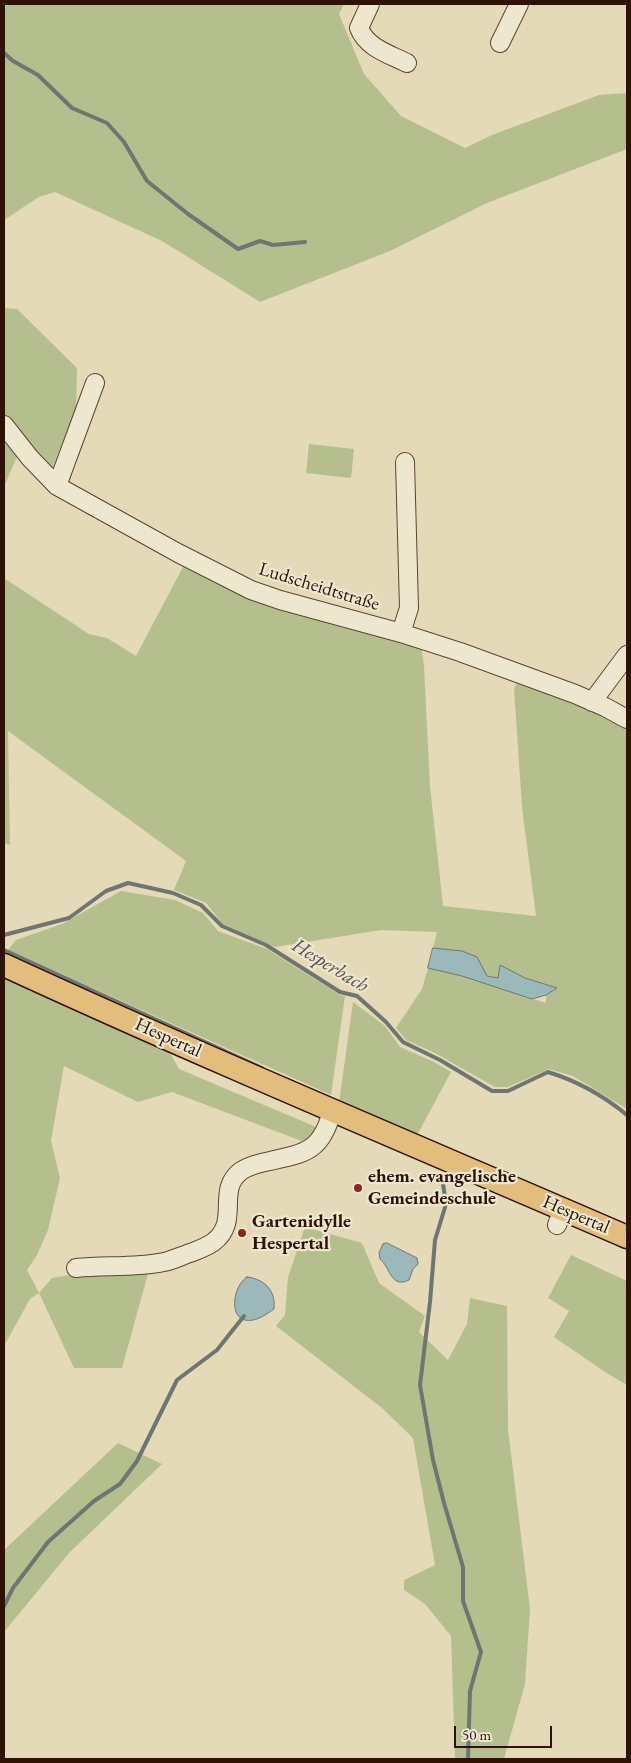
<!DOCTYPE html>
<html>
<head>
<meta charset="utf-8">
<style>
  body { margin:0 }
  #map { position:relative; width:631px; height:1763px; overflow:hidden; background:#e4dab7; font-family:"EB Garamond",serif }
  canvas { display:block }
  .frame { position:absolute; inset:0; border:5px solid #2e1205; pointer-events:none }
  .scale { position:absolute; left:454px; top:1726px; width:98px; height:22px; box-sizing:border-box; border:2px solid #2e1205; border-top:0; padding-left:6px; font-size:15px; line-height:18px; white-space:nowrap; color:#2e1205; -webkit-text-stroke:4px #ede7d0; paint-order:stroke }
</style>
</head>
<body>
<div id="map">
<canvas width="631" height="1763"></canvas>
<div class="frame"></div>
<div class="scale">50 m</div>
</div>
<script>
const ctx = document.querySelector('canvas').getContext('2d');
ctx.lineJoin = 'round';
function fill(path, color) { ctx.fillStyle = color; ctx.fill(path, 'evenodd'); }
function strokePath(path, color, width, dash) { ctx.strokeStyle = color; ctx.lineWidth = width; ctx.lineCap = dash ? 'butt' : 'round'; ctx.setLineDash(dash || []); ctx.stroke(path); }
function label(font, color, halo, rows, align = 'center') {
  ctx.font = font + ' "EB Garamond",serif'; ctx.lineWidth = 4.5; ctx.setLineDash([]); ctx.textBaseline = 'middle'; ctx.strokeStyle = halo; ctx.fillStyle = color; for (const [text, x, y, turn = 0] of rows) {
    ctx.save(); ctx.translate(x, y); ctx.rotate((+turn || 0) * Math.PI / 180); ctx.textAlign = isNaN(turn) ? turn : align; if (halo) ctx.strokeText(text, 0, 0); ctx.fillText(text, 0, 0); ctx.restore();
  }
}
const green = new Path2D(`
  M4 4H344L339 14 364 74 401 116 465 148 492 135 599 95 627 93V149L487 203 390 251 260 302 162 241 55 192 39 197 4 220Z
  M4 308 17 309 77 368 76 409 51 471 23 442 4 487Z
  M309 444 354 449 351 478 306 473Z
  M185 563 421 645 424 666 430 786 443 906 536 916 522 807 514 689 517 683 590 710 627 729V1109L573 1076 549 1069 508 1087H495L435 1053 406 1040 396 1028 422 989 428 968 462 976 546 1003V995L556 988 525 978 500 965 498 978 487 976 462 951 433 948 437 932 381 930 275 947 223 924 206 903 174 890 186 861 8 731 10 845 4 843V578L89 634 107 638 136 656Z
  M121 891 175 900 203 913 218 931 267 949 340 995 345 996 331 1095 8 950 16 940 62 924Z
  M4 976 166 1046 179 1069 321 1129 307 1143 172 1092 138 1102 64 1066 51 1141 60 1178 48 1230 37 1255 27 1270 39 1293 52 1278 82 1273 149 1270 122 1368H74L39 1293 30 1299 4 1346Z
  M353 1002 385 1026 400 1047 434 1062 451 1072 416 1137 339 1103Z
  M305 1227 362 1243 379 1283 425 1316 419 1332 448 1360 467 1324 470 1298 507 1306 508 1429 530 1609 525 1684 504 1759H455L451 1636 425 1604 404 1590V1580L435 1565 413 1438 382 1408 276 1326 285 1315 288 1277Z
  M571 1255 627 1281V1385L605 1372 554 1337 569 1311 548 1298Z
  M118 1443 162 1464 69 1553 4 1632V1550Z`);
const water = new Path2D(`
  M433 948 462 951 477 957 487 976 498 978 500 965 525 978 557 988 546 995 532 999 462 976 428 968Z
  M387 1243 417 1258 418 1264 413 1269 409 1280C391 1289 390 1267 380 1259L379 1253 383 1244Z
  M247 1277C265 1279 276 1291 274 1309 268 1313 260 1319 253 1320 227 1325 232 1286 247 1277Z`);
const stream = new Path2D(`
  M4 53 13 61 38 75 72 108 107 123 124 142 147 181 188 214 238 249 260 241 273 245 305 242
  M4 935 69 918 106 891 128 883 173 893 201 905 222 926 266 945 340 992 357 996 386 1022 403 1042 440 1060 492 1091H508L548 1072C577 1081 604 1096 627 1115
  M4 950 262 1068
  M443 1184 446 1204 435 1240 430 1302 420 1385 433 1460 444 1503 463 1567V1601L481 1652 470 1691 468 1759
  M4 1606 13 1588 48 1542 94 1501 120 1484 137 1461 177 1380 217 1350 244 1316`);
const minor = new Path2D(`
  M370 4 359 28C367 48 389 54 407 63
  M500 43 519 4
  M4 425 30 458 57 486 178 553 251 590 280 600 401 633 460 652 575 694 605 707 627 719
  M57 486 95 383
  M401 633 409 608 405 462
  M592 702 627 655
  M557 1225 563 1209
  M76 1268C105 1265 135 1268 164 1262 174 1260 183 1255 193 1252 208 1246 221 1241 226 1224 231 1206 222 1185 241 1171 250 1165 259 1163 270 1161 307 1153 322 1150 332 1111`);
const major = new Path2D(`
  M4 965C210 1060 419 1147 627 1237`);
const markers = [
  [358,1188,5,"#8f2418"],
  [242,1233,5,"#8f2418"]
];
const streetNames = [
  ["Ludscheidtstraße",319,587,17],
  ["Hespertal",168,1038,24],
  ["Hespertal",576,1215,23]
];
const poiNames = [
  ["ehem. evangelische",368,1177],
  ["Gemeindeschule",368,1199],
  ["Gartenidylle",252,1222],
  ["Hespertal",252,1244]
];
const waterNames = [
  ["Hesperbach",330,966,31]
];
fill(green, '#b5bf8e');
fill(water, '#9bb8ba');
strokePath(water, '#6f7672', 1);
strokePath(stream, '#6f7672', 4);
strokePath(minor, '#5c4432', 20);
strokePath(major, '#2e1205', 25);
strokePath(minor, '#ede7d0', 18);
strokePath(major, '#e2bd7c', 22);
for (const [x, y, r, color] of markers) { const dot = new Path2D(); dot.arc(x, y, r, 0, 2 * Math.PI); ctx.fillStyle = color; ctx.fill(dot); strokePath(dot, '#ede7d0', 2); }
label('19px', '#2e1205', '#ede7d0', streetNames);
label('bold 19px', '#2e1205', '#ede7d0', poiNames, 'left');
label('italic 20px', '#544c44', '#ede7d0', waterNames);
</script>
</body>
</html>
